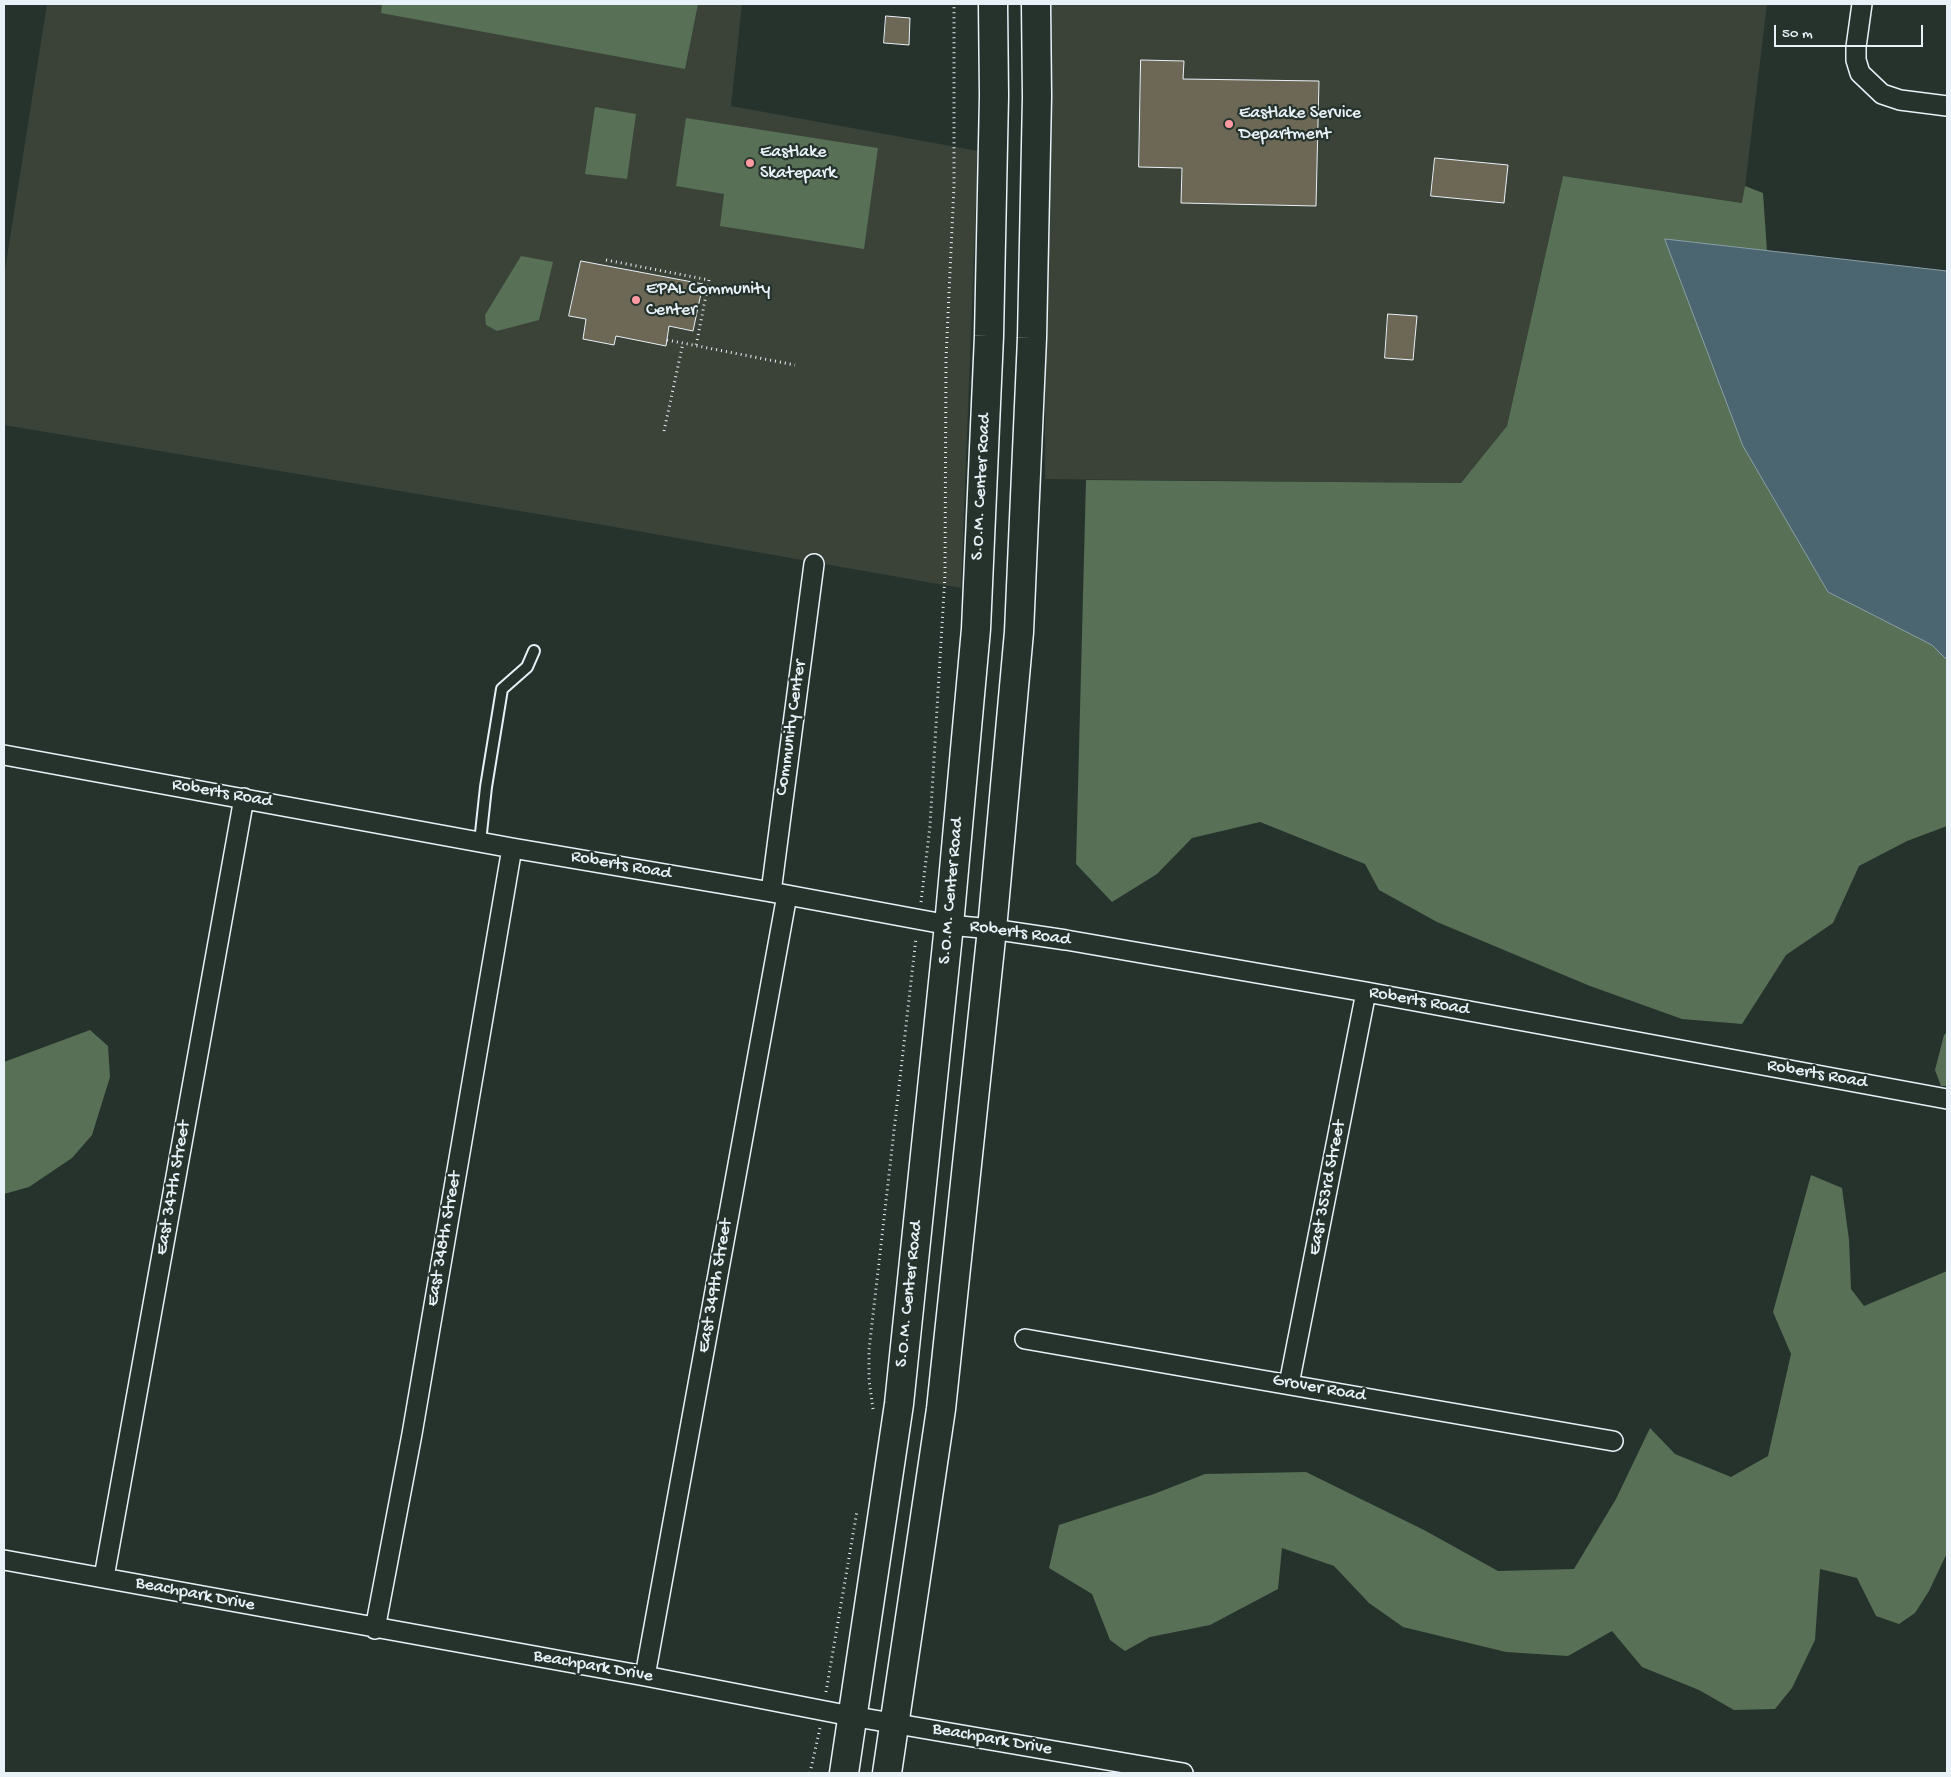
<!DOCTYPE html>
<html>
<head>
<meta charset="utf-8">
<style>
  body { margin:0 }
  #map { position:relative; width:1951px; height:1777px; overflow:hidden; background:#26332d; font-family:"Gochi Hand",sans-serif }
  canvas { display:block }
  .frame { position:absolute; inset:0; border:5px solid #e8f1f8; pointer-events:none }
  .scale { position:absolute; left:1774px; top:25px; width:149px; height:22px; box-sizing:border-box; border:2px solid #e8f1f8; border-top:0; padding-left:6px; font-size:15px; line-height:18px; white-space:nowrap; color:#e8f1f8; -webkit-text-stroke:4px #26332d; paint-order:stroke }
</style>
</head>
<body>
<div id="map">
<canvas width="1951" height="1777"></canvas>
<div class="frame"></div>
<div class="scale">50 m</div>
</div>
<script>
const ctx = document.querySelector('canvas').getContext('2d');
ctx.lineJoin = 'round';
function fill(path, color) { ctx.fillStyle = color; ctx.fill(path, 'evenodd'); }
function strokePath(path, color, width, dash) { ctx.strokeStyle = color; ctx.lineWidth = width; ctx.lineCap = dash ? 'butt' : 'round'; ctx.setLineDash(dash || []); ctx.stroke(path); }
function label(font, color, halo, rows, align = 'center') {
  ctx.font = font + ' "Gochi Hand",sans-serif'; ctx.lineWidth = 4.5; ctx.setLineDash([]); ctx.textBaseline = 'middle'; ctx.strokeStyle = halo; ctx.fillStyle = color; for (const [text, x, y, turn = 0] of rows) {
    ctx.save(); ctx.translate(x, y); ctx.rotate((+turn || 0) * Math.PI / 180); ctx.textAlign = isNaN(turn) ? turn : align; if (halo) ctx.strokeText(text, 0, 0); ctx.fillText(text, 0, 0); ctx.restore();
  }
}
const built = new Path2D(`
  M47 4H742L731 106 978 151 961 588 592 523 4 425V276Z
  M1046 4H1767L1743 203 1563 176 1507 426 1461 483 1045 479Z`);
const green = new Path2D(`
  M382 4H698L685 69 381 13Z
  M595 107 636 114 627 179 585 174Z
  M686 118 878 148 864 249 720 226 724 194 676 186Z
  M1563 176 1742 203 1745 186 1763 193 1767 251 1665 240 1932 645 1947 660V826L1907 841 1859 866 1833 923 1786 955 1742 1024 1682 1019 1590 986 1437 922 1379 890 1365 864 1260 822 1192 838 1157 874 1112 902 1076 864 1086 480 1461 483 1507 426Z
  M521 256 553 262 539 320 497 331 486 325 485 315Z
  M90 1030 108 1046 110 1077 92 1135 72 1158 29 1187 4 1194V1062Z
  M1947 1032V1086H1941L1935 1070 1944 1035Z
  M1811 1175 1842 1188 1849 1240 1851 1289 1864 1306 1947 1271V1553L1929 1591 1915 1613 1899 1624 1876 1616 1857 1578 1820 1569 1815 1640 1792 1688 1775 1709 1734 1710 1699 1690 1642 1667 1612 1631 1568 1656 1506 1652 1403 1627 1369 1603 1334 1566 1282 1548 1278 1589 1210 1625 1150 1637 1125 1651 1110 1640 1092 1594 1049 1568 1059 1525 1154 1494 1205 1474 1306 1472 1424 1530 1498 1571 1574 1569 1616 1499 1650 1428 1675 1454 1731 1477 1768 1456 1791 1354 1773 1312Z`);
const water = new Path2D(`
  M1665 239 1947 271V660L1932 645 1828 592 1743 446Z`);
const building = new Path2D(`
  M886 16 910 18 909 45 884 43Z
  M1141 60 1184 61 1183 79 1319 81 1316 206 1181 203 1182 168 1139 167Z
  M1435 158 1508 165 1504 203 1431 196Z
  M581 261 703 284 693 331 669 326 666 346 616 336 614 345 583 339 586 319 569 316Z
  M1388 314 1417 316 1413 360 1385 358Z`);
const path = new Path2D(`
  M606 260 709 280 696 346
  M667 340 795 365
  M664 431 683 343
  M921 902 930 826 945 575 946 358 954 186V4
  M873 1409 869 1380V1350L916 938
  M826 1692 857 1511
  M810 1773 820 1728`);
const service = new Path2D(`
  M480 842 486 787 502 689 527 667 534 651`);
const minor = new Path2D(`
  M1862 4 1856 47V60L1860 73 1882 94 1900 100 1947 106
  M4 755 512 848 771 892 949 925 992 929 1066 940 1366 992 1947 1099
  M771 892 814 564
  M1025 1339 1613 1441
  M1289 1384 1366 992
  M4 1560 645 1676 851 1716 1183 1773
  M104 1577 244 798
  M375 1629 412 1434 512 848
  M645 1676 787 895`);
const primary = new Path2D(`
  M844 1773 899 1404 949 925 976 629 989 336 994 96 993 4
  M887 1773 941 1409 992 929 1019 632 1032 338 1037 97 1036 4`);
const markers = [
  [1229,124,5,"#ff9aa2"],
  [750,163,5,"#ff9aa2"],
  [636,300,5,"#ff9aa2"]
];
const poiNames = [
  ["Eastlake Service",1239,114],
  ["Department",1239,135],
  ["Eastlake",760,153],
  ["Skatepark",760,174],
  ["EPAL Community",646,290],
  ["Center",646,311]
];
const streetNames = [
  ["S.O.M. Center Road",982,487,-87],
  ["Community Center",792,728,-82],
  ["Roberts Road",222,794,10],
  ["Roberts Road",621,866,10],
  ["S.O.M. Center Road",952,891,-85],
  ["Roberts Road",1020,934,8],
  ["Roberts Road",1419,1002,10],
  ["Roberts Road",1817,1075,10],
  ["East 347th Street",174,1188,-80],
  ["East 353rd Street",1328,1188,-79],
  ["East 348th Street",445,1239,-80],
  ["East 349th Street",716,1286,-80],
  ["S.O.M. Center Road",910,1294,-84],
  ["Grover Road",1319,1389,10],
  ["Beachpark Drive",195,1595,11],
  ["Beachpark Drive",593,1667,10],
  ["Beachpark Drive",992,1740,10]
];
fill(built, '#3b4339');
fill(green, '#577056');
fill(water, '#4b6671');
strokePath(water, '#8a9ea7', 1);
fill(building, '#6c6855');
strokePath(building, '#e8f1f8', 1);
strokePath(service, '#e8f1f8', 14);
strokePath(minor, '#e8f1f8', 22);
strokePath(primary, '#e8f1f8', 31);
strokePath(path, '#e8f1f8', 3, [1, 4]);
strokePath(service, '#26332d', 10);
strokePath(minor, '#26332d', 19);
strokePath(primary, '#26332d', 28);
for (const [x, y, r, color] of markers) { const dot = new Path2D(); dot.arc(x, y, r, 0, 2 * Math.PI); ctx.fillStyle = color; ctx.fill(dot); strokePath(dot, '#26332d', 2); }
label('18px', '#e8f1f8', '#26332d', poiNames, 'left');
label('18px', '#e8f1f8', '#26332d', streetNames);
</script>
</body>
</html>
